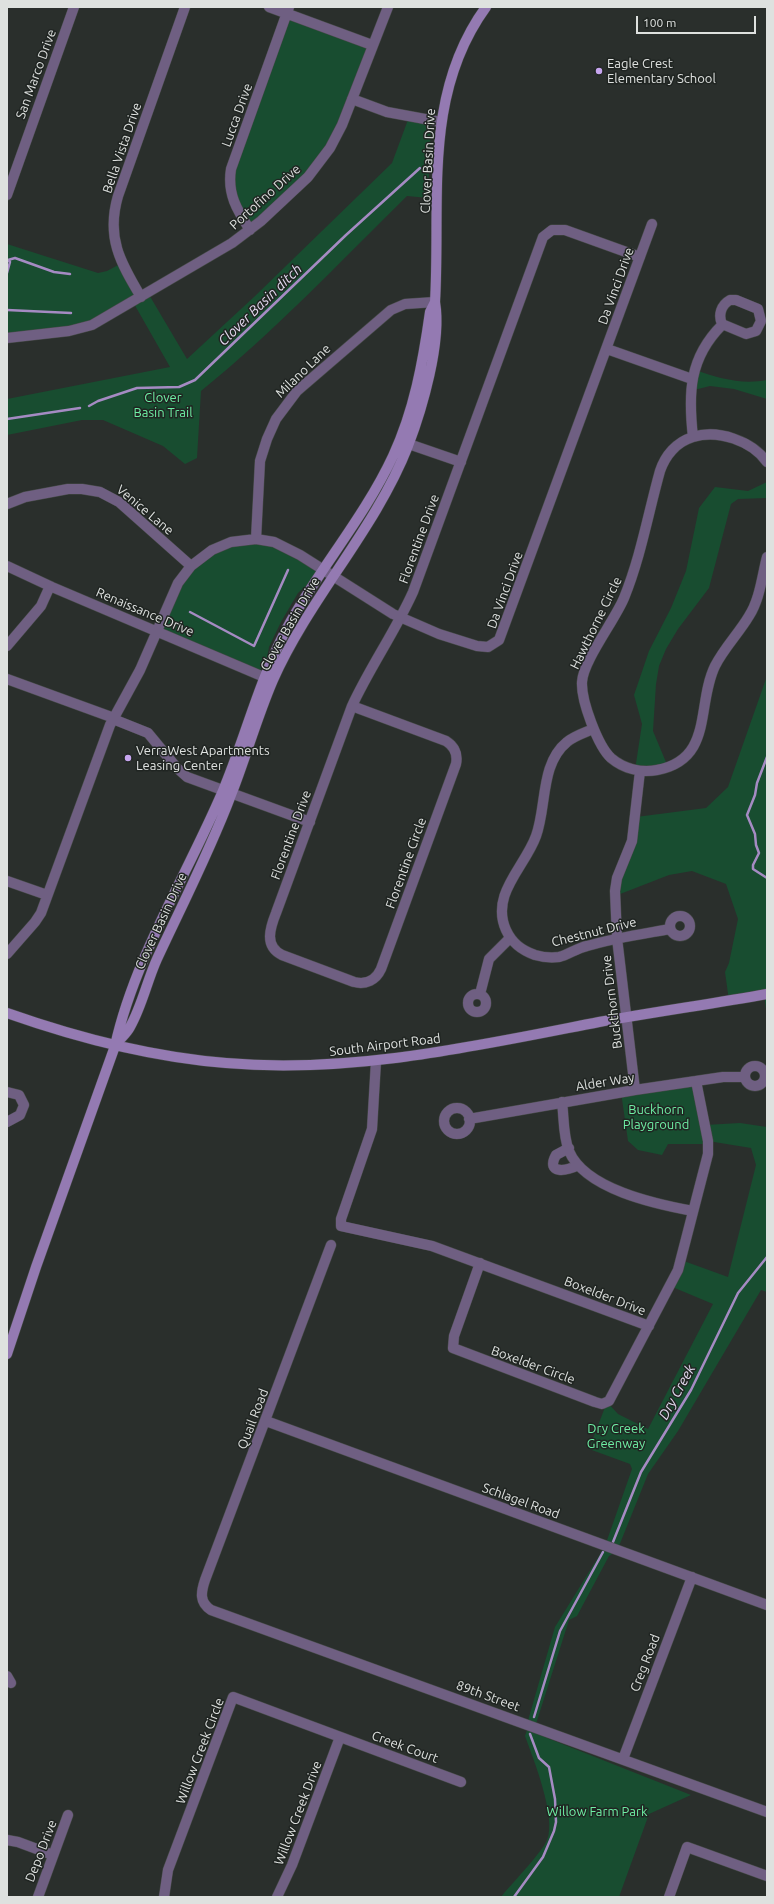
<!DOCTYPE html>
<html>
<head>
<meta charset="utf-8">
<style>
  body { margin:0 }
  #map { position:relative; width:774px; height:1904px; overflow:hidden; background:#2a2f2c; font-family:Ubuntu,sans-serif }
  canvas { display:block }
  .frame { position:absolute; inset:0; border:8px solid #dee1df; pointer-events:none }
  .scale { position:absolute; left:636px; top:16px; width:120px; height:18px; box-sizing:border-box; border:2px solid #dee1df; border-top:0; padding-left:5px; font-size:12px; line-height:14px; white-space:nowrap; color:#dee1df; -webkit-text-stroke:3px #202522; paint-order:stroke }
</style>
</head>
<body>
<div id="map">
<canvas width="774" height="1904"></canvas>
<div class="frame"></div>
<div class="scale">100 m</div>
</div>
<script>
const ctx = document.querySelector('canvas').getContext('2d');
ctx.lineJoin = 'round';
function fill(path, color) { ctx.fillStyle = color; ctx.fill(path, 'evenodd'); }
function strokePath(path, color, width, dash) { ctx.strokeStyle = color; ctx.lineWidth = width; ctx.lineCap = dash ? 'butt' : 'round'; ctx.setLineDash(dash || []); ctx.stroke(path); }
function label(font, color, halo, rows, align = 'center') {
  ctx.font = font + ' Ubuntu,sans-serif'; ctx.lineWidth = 3; ctx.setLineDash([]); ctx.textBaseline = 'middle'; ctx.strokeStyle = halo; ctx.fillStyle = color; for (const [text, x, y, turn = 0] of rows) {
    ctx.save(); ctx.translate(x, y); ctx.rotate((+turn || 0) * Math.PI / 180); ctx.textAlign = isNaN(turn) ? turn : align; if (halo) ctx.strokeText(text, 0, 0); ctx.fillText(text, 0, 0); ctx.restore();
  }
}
const green = new Path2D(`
  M286 14 372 45 330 148 250 230 230 180Z
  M409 117 431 121 428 198 407 196C340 262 274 332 201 391L197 458 185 464 163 446 103 420H82L7 435V399L170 367 133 302 96 323 7 338V244L98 273 107 271 122 263 141 296 148 293 187 359 254 297 392 163Z
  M695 370C719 378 741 385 767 380V399L734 389 710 386 690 391Z
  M767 482V498L738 499 731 504 709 588 678 629 666 649 659 666 656 684 653 731 668 767 635 770 642 724 634 695 649 651 671 608 686 571 699 508 715 487 748 491Z
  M256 539 319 567 310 582 298 593 281 622 269 647 267 658 258 674 158 631 174 591 202 556Z
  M767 676V1016L764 995 729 1001 725 972 729 963 738 919 726 884 692 871 669 875 615 896 636 817 706 808 728 787Z
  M696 1081 705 1125 740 1123 767 1127V1292L761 1290 678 1431 648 1474 617 1551 609 1556 577 1616 569 1620 535 1727 527 1724 555 1627 605 1546 632 1469 630 1464 589 1449 607 1402 618 1414 648 1429 713 1304 670 1286 681 1260 728 1277 756 1165 751 1148 708 1141V1144H668L662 1155 638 1150 628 1141 621 1092Z
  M527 1730 691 1795 649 1814 619 1897H501C512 1883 541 1854 547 1840 557 1818 533 1758 525 1736Z`);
const stream = new Path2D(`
  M7 273 10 262 8 260 15 258 54 272 70 274
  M7 310 71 313
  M89 406 98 401 137 388 179 387 195 380 346 235 420 168
  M7 419 80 408
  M190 612 254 646 288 570
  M767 757 757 783 755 795 747 815 755 834 756 845 759 853 753 865V869L767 878
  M613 1542 641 1472 691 1390 738 1293 767 1257
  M534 1717 560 1631 603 1552
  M514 1897 543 1857 554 1831 556 1822 555 1799 549 1767 539 1758 530 1734`);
const street = new Path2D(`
  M269 7 372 45
  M352 99 387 112 441 122
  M7 195 74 7
  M250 230C237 210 227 194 231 169L289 7
  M141 297C120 262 106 237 118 196L185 7
  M730 300H736L758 309 761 321 756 331 746 334 722 324C718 315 721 305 730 300Z
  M7 338 69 331 92 325 232 243 261 221 308 177 330 148 342 125 388 7
  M607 349 692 379
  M693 437C688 393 689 358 722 325
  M400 441 461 462
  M767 462C752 441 718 429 693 437 676 442 665 456 660 471 648 514 641 556 624 598 615 620 583 661 582 682 581 701 598 746 611 758 624 769 641 773 657 770 714 759 696 705 715 666 724 648 739 633 749 616 760 599 762 576 767 557
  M7 504 25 497 68 489H82L100 492 119 502 191 566
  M256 539 260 461 267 439 276 419 297 391 391 310 405 304 435 302
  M7 566 52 587 271 680
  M7 646 41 606 50 586
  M7 679 114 718
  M352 706 446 741C454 746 458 754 456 764L381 969C376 980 366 985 354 982L282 955C264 946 270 928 276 913L352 706C370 667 395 632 413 592L543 237 552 230H565L640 257
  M113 719 148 733 177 768 187 777 310 822
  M593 729C584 733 574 736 567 742 540 764 547 806 536 836 525 867 490 894 506 930 512 943 521 950 535 955 542 957 551 958 559 957 568 955 577 948 587 946 614 938 642 934 670 929
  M7 881 47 895
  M670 926a10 10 0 1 1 20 0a10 10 0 1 1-20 0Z
  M7 954 35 922 41 913 110 725 140 670 178 583 191 566 212 550 231 542 256 539 274 542 300 555 393 614 439 634 477 646 488 647 499 640 652 224
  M468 1003a9 9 0 1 1 18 0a9 9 0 1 1-18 0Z
  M480 994 489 959 510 938
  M376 1061 372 1129 341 1219V1226L432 1246 649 1326
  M745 1076a10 10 0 1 1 20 0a10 10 0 1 1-20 0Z
  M635 1090 617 938 615 891 617 878 632 841 640 771
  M7 1092 19 1095 24 1105 20 1115 7 1122
  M562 1102C564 1117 563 1136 569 1151 585 1189 655 1204 693 1211
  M444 1121a13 13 0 1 1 26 0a13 13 0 1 1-26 0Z
  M469 1119 635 1090 723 1077H745
  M569 1148 556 1155C545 1175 568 1171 578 1165
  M331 1245 205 1580C201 1592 199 1602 211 1610L767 1812
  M480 1263 454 1336 453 1348 595 1402 602 1404 609 1401 678 1270 708 1154V1141L696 1081
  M266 1421 767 1605
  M7 1676 11 1683
  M623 1759 692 1577
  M7 1840 18 1842 53 1855
  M38 1897 68 1815
  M164 1897 168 1870 233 1697 461 1782
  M277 1897 292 1865 340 1737
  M669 1897 687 1847 767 1876`);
const secondary = new Path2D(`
  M7 1013C78 1038 150 1057 226 1063 351 1074 476 1046 599 1022 654 1012 711 1004 767 994
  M117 1043C121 1038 127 1033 130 1027 142 1006 147 981 157 959 182 905 210 851 231 795 246 757 257 717 273 680 310 597 375 530 408 446 422 409 442 342 435 302 441 200 422 95 486 7
  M7 1354 36 1267 115 1046C134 959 187 875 222 793 245 739 259 680 287 628 319 569 364 518 393 456 414 411 423 362 430 312L435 302`);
const markers = [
  [599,71,4,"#c7a6ef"],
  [128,758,4,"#c7a6ef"]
];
const poiNames = [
  ["Eagle Crest",607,64],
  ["Elementary School",607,79],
  ["VerraWest Apartments",136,751],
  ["Leasing Center",136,766]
];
const streetNames = [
  ["San Marco Drive",36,74,-70],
  ["Lucca Drive",237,115,-70],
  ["Bella Vista Drive",122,148,-71],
  ["Clover Basin Drive",428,161,-87],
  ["Portofino Drive",265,197,-42],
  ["Da Vinci Drive",616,286,-70],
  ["Milano Lane",303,371,-44],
  ["Venice Lane",145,510,40],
  ["Florentine Drive",419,539,-70],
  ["Da Vinci Drive",505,590,-70],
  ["Renaissance Drive",145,612,23],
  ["Hawthorne Circle",596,623,-64],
  ["Clover Basin Drive",290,624,-60],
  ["Florentine Drive",291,835,-70],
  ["Florentine Circle",406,863,-70],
  ["Clover Basin Drive",161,921,-65],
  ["Chestnut Drive",594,932,-14],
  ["Buckthorn Drive",612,1002,-97],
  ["South Airport Road",385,1045,-7],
  ["Alder Way",605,1082,-9],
  ["Boxelder Drive",605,1296,21],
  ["Boxelder Circle",533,1365,20],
  ["Quail Road",253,1419,-69],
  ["Schlagel Road",521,1501,20],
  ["Creg Road",645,1663,-69],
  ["89th Street",488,1696,20],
  ["Creek Court",405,1747,20],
  ["Willow Creek Circle",200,1751,-69],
  ["Willow Creek Drive",298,1813,-69],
  ["Depo Drive",41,1851,-69]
];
const parkNames = [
  ["Clover",163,398],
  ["Basin Trail",163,413],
  ["Buckhorn",656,1110],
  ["Playground",656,1125],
  ["Dry Creek",616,1429],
  ["Greenway",616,1444],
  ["Willow Farm Park",597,1812]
];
const waterNames = [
  ["Clover Basin ditch",260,305,-44],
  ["Dry Creek",677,1392,-61]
];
fill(green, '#184d30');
strokePath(stream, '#a58bc3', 2.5);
strokePath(street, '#474b49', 11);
strokePath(secondary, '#474b49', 11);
strokePath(street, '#6f5f82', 10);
strokePath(secondary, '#947ab2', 10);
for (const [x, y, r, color] of markers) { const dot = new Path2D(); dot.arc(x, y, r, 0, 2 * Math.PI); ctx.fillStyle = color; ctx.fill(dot); strokePath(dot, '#202522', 1.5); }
label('13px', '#dee1df', '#202522', poiNames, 'left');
label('13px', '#dee1df', '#202522', streetNames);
label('13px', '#6eefa4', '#202522', parkNames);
label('italic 14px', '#e4dbf1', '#202522', waterNames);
</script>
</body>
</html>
